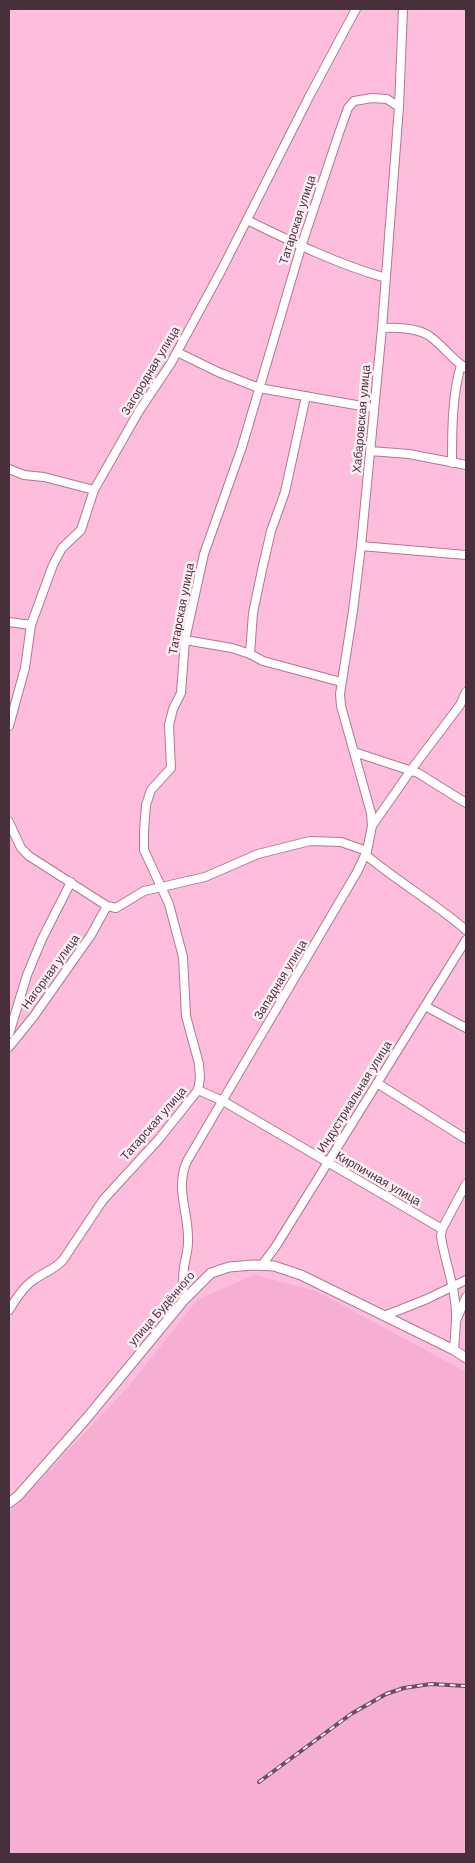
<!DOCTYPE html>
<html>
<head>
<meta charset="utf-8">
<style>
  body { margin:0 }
  #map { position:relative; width:475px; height:1863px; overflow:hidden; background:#ffbdde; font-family:Helvetica,sans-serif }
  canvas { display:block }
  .frame { position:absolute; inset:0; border:10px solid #482f3c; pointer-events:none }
</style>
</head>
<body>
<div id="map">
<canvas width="475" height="1863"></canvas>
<div class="frame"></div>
</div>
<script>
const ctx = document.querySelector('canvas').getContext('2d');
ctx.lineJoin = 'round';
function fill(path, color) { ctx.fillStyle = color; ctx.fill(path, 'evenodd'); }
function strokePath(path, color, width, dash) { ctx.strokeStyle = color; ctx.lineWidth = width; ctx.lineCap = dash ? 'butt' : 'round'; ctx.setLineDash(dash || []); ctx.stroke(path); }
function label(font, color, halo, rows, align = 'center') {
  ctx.font = font + ' Helvetica,sans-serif'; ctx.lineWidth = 5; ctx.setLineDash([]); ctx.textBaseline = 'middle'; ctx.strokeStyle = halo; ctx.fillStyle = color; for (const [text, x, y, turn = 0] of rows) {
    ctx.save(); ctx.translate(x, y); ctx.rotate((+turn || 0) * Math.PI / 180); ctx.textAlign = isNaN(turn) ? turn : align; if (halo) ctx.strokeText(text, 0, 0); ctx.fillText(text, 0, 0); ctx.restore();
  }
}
const built = new Path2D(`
  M255 1275 316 1291 466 1372V1854H9V1513L129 1386 198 1299Z`);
const minor = new Path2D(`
  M247 220C292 242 337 264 386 278
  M382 328C395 327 416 328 428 335 442 344 451 359 466 368
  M177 352 218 372 259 388 373 408
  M370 451 409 454 466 465
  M452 463C452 431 452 395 461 365
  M9 469 24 475 44 477 94 490
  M361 546 466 555
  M9 622 31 625
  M185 640 232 648 250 654 263 661 341 682
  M250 654 253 613 262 570 271 531 285 492 306 396
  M9 726 25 668 31 625 53 565 62 548 81 530 94 490 139 411 171 363 221 271 309 97 356 9
  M354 752 418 773 466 803
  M9 822 21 848 29 856 107 906 116 908 144 891 205 877 258 854 310 841 341 842 367 851
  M372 826 371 813 341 706 340 694 353 611 361 546 382 328 399 107 403 9
  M366 855C398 882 435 903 466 930
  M425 1006 466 1028
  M9 1034 27 975 42 939 71 882
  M9 1047 34 1016 91 935 107 906
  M377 1083 466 1139
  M198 1090 223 1101 442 1229
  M262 1265 276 1246 466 940
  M184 1300C183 1289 182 1279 184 1268 185 1258 189 1249 188 1238 188 1209 175 1189 187 1161L357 872 367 851 372 826 411 770 460 705 466 692
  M9 1310C16 1299 24 1286 35 1279 46 1271 54 1270 63 1260L103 1200 159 1139 198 1090 200 1078 199 1064 186 1016 183 957 169 904 144 850V831L146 805 151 790 171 768 169 725 173 709 181 693 185 640 204 554 242 447 301 247 339 133 348 108 354 101 372 98 387 99 399 107
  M384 1316 427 1299 466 1280
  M456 1321C457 1291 446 1266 441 1237L442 1229 466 1184
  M454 1350 456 1321 466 1297`);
const tertiary = new Path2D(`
  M9 1503 18 1496 86 1419 184 1300 211 1273 229 1267 253 1265 274 1266 301 1275 454 1350 466 1358`);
const rail = new Path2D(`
  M259 1782 351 1714 386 1694 404 1688 431 1684 466 1686`);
const streetNames = [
  ["Татарская улица",298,220,-72],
  ["Загородная улица",151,371,-59],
  ["Хабаровская улица",362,419,-85],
  ["Татарская улица",182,609,-79],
  ["Нагорная улица",51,972,-54],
  ["Западная улица",281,980,-59],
  ["Индустриальная улица",355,1097,-58],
  ["Татарская улица",154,1124,-49],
  ["Кирпичная улица",378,1179,30],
  ["улица Будённого",162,1309,-49]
];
fill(built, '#f6aed3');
strokePath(minor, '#b27695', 10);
strokePath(tertiary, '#b27695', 11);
strokePath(minor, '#fff', 8);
strokePath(tertiary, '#fff', 9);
strokePath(rail, '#6e4d5e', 4);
strokePath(rail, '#fef0f6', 2, [5.5]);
label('12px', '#482f3c', '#fef0f6', streetNames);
</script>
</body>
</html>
